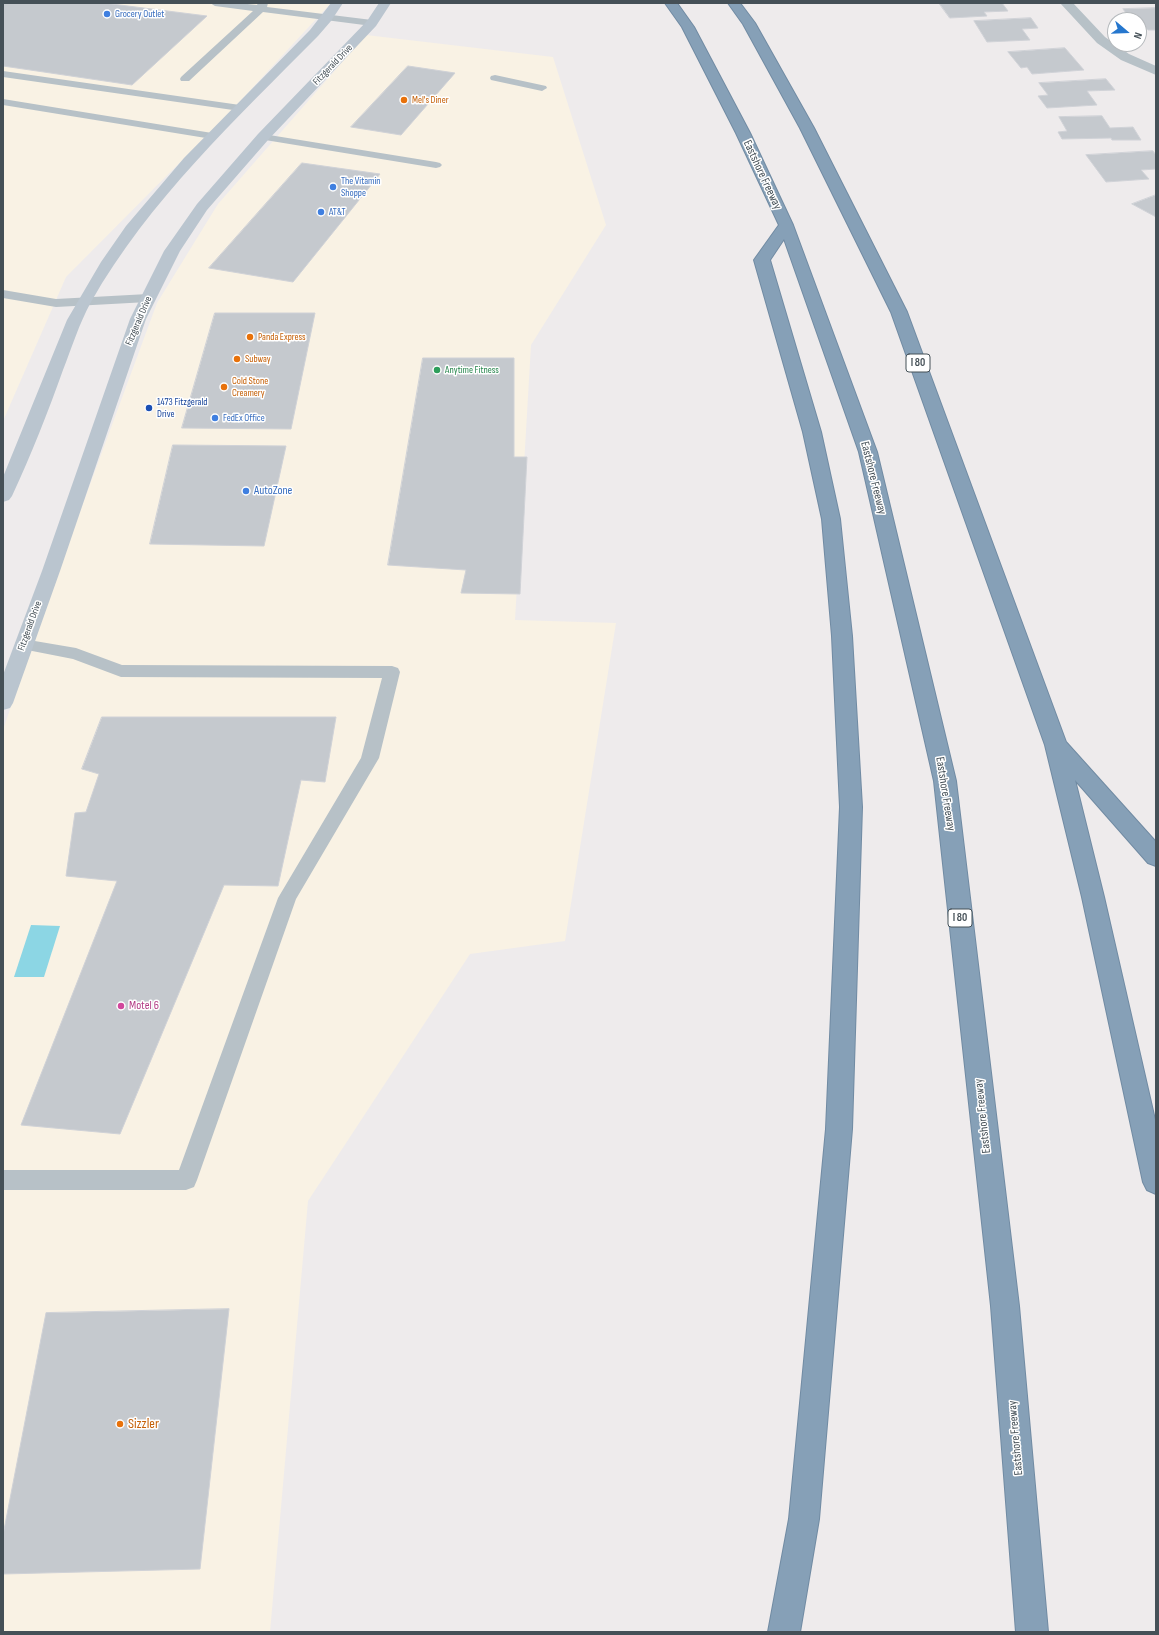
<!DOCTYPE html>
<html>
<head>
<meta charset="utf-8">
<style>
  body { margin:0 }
  #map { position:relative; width:1159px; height:1635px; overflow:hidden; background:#eeebec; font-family:"Sofia Sans Condensed",sans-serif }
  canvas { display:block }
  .frame { position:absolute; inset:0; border:4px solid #455057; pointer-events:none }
  .north { position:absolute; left:1107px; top:12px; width:40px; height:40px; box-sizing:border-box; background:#fff; border:1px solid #b5b9bc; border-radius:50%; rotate:109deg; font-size:11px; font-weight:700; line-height:16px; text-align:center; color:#455057 }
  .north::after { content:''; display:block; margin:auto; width:14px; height:18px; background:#2677ce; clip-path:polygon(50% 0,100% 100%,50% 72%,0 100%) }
</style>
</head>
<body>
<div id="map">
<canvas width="1159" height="1635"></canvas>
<div class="frame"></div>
<div class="north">N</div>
</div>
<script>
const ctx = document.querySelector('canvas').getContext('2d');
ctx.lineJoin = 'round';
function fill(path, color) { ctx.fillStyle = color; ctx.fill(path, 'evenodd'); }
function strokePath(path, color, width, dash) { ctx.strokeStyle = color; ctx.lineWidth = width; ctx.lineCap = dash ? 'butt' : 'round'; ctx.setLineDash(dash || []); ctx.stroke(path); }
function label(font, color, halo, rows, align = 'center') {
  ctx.font = font + ' "Sofia Sans Condensed",sans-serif'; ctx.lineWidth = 3; ctx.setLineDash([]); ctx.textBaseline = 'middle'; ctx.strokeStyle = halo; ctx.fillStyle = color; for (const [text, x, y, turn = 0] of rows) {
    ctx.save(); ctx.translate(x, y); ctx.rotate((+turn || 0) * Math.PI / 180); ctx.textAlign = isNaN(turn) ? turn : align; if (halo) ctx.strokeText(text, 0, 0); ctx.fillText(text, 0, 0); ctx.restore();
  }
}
const commercial = new Path2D(`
  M3 3H331L229 113 66 277 3 421Z
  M366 35 553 57 606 225 531 345 515 620 616 623 565 941 470 954 308 1201 270 1632H3V730L40 620 157 303 218 204Z`);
const water = new Path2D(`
  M31 925 60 926 44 977H14Z`);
const building = new Path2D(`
  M3 3H104L207 16 132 85 3 66Z
  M939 3H1002L1008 11 984 12 987 16 950 18Z
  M1156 8V30H1148L1140 21 1131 20 1123 9Z
  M1031 18 1038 28 1022 29 1030 40 987 42 974 21Z
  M1065 48 1084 70 1032 74 1027 67 1021 68 1008 52Z
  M408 66 455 73 401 135 351 127Z
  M1106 79 1115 90 1087 91 1097 105 1047 108 1038 96 1048 95 1039 83Z
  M1102 116 1110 128 1133 127 1141 140H1112L1111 138 1062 139 1058 132 1067 131 1059 117Z
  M1153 151 1156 155V169L1141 170 1149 179 1106 182 1086 155Z
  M302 163 380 174 293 282 209 268Z
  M1156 195V217L1132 204Z
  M215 313H315L291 429 182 428Z
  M423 358H514V457H527L520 594 461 593 466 570 388 565Z
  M173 445 286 446 264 546 150 544Z
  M102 717H336L325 782 301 780 278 886 224 885 120 1134 21 1125 117 881 66 876 75 813 86 812 99 774 82 769Z
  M229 1309 200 1569 3 1574V1535L46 1313Z`);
const lane = new Path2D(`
  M210 3H238L257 5 258 3H268L267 7 372 20 377 23 372 26 263 12 189 81H181L180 79 181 77 253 11 215 6Z
  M3 71 240 105 245 108 240 111 3 77Z
  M495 75 546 86 547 88 542 91 491 80 490 78 491 76Z
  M3 99 212 133 218 136 212 139 3 105Z
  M263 134 436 162 440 163 442 165 440 167 436 168 259 139 257 137Z
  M3 290 56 299 148 294 153 295 154 298 153 301 148 302 56 307 3 298Z
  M23 639 76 648 122 665 392 666 398 668 400 672 379 758 296 899 197 1180 194 1187 186 1190H3V1170H179L278 898 361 758 382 678 121 677 73 659 17 648 15 644 17 640Z`);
const street = new Path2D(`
  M1060 3H1073L1105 37 1129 54 1156 66V75L1121 60 1097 43Z`);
const secondary = new Path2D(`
  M331 3H343L331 21 318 36C236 119 149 200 91 302 79 324 72 347 63 370 48 412 31 455 12 496L9 500 3 502V477L67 320 101 262 126 226 184 158 310 30Z
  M379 3H391L376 26 268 140 207 210 180 251 146 319 60 571 13 703 10 708 3 710V675L42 571 130 319 164 251 197 204 258 134 367 21Z`);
const highway = new Path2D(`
  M665 3H677L694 27 750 133 793 225 877 452 956 781 1019 1306 1048 1632H1016L991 1306 934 781 859 452 784 239 770 260 821 432 840 519 852 636 862 807 852 1129 819 1519 800 1632H768L789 1519 826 1129 840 807 832 636 822 519 803 432 754 260 779 225 736 133 682 27Z
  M728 3H740L755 23 814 128 907 312 1066 742 1156 842V866L1148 863 1075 780 1104 897 1156 1124V1194L1147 1190 1143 1182 1082 897 1045 745 891 312 800 128 743 24Z`);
const markers = [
  [107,14,4,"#3f7fe0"],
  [404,100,4,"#e8710a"],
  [333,187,4,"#3f7fe0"],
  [321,212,4,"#3f7fe0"],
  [250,337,4,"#e8710a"],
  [237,359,4,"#e8710a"],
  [437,370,4,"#2e9e5b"],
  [224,387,4,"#e8710a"],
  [149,408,4,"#1a4fb4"],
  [215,418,4,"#3f7fe0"],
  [246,491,4,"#3f7fe0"],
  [121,1006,4,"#d1479c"],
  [120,1424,4,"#e8710a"]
];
const farShopnames = [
  ["Grocery Outlet",115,14],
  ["The Vitamin",341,181],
  ["Shoppe",341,193],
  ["AT&T",329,212],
  ["FedEx Office",223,418]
];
const farStreetnames = [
  ["Fitzgerald Drive",333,65,-46],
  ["Fitzgerald Drive",139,321,-67],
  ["Fitzgerald Drive",30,626,-70]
];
const farFoodnames = [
  ["Mel's Diner",412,100],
  ["Panda Express",258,337],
  ["Subway",245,359],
  ["Cold Stone",232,381],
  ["Creamery",232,393]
];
const farLeisurenames = [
  ["Anytime Fitness",445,370]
];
const farTransitnames = [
  ["1473 Fitzgerald",157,402],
  ["Drive",157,414]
];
const shields = [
  [918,363,24],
  [960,918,24]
];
const shieldNames = [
  ["I 80",918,363],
  ["I 80",960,918]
];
const streetNames = [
  ["Eastshore Freeway",762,175,65],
  ["Eastshore Freeway",873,478,76],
  ["Eastshore Freeway",945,794,81],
  ["Eastshore Freeway",983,1116,-96],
  ["Eastshore Freeway",1016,1438,-95]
];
const shopNames = [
  ["AutoZone",254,491]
];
const hotelNames = [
  ["Motel 6",129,1006]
];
const nearFoodnames = [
  ["Sizzler",128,1424]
];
fill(commercial, '#f9f2e4');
fill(water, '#8cd6e4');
fill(building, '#c5c9ce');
strokePath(building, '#d0d2d7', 1);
strokePath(highway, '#718ba3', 2);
fill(lane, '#b7c1c7');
fill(street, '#b7c1c7');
fill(secondary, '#bac5cf');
fill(highway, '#86a0b7');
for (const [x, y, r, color] of markers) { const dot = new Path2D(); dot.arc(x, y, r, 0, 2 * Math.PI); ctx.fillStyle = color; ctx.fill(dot); strokePath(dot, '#fff', 1.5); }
label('10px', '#366cbe', '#fff', farShopnames, 'left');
label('10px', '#455057', '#fff', farStreetnames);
label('10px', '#c56008', '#fff', farFoodnames, 'left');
label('10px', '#27864d', '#fff', farLeisurenames, 'left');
label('10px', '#164399', '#fff', farTransitnames, 'left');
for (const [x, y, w] of shields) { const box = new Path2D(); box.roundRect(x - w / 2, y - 9, w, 18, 3); ctx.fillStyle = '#fff'; ctx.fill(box); strokePath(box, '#455057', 1); }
label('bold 11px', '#455057', null, shieldNames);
label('12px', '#455057', '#fff', streetNames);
label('12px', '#366cbe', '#fff', shopNames, 'left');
label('12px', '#b23c85', '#fff', hotelNames, 'left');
label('14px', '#c56008', '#fff', nearFoodnames, 'left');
</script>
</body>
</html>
